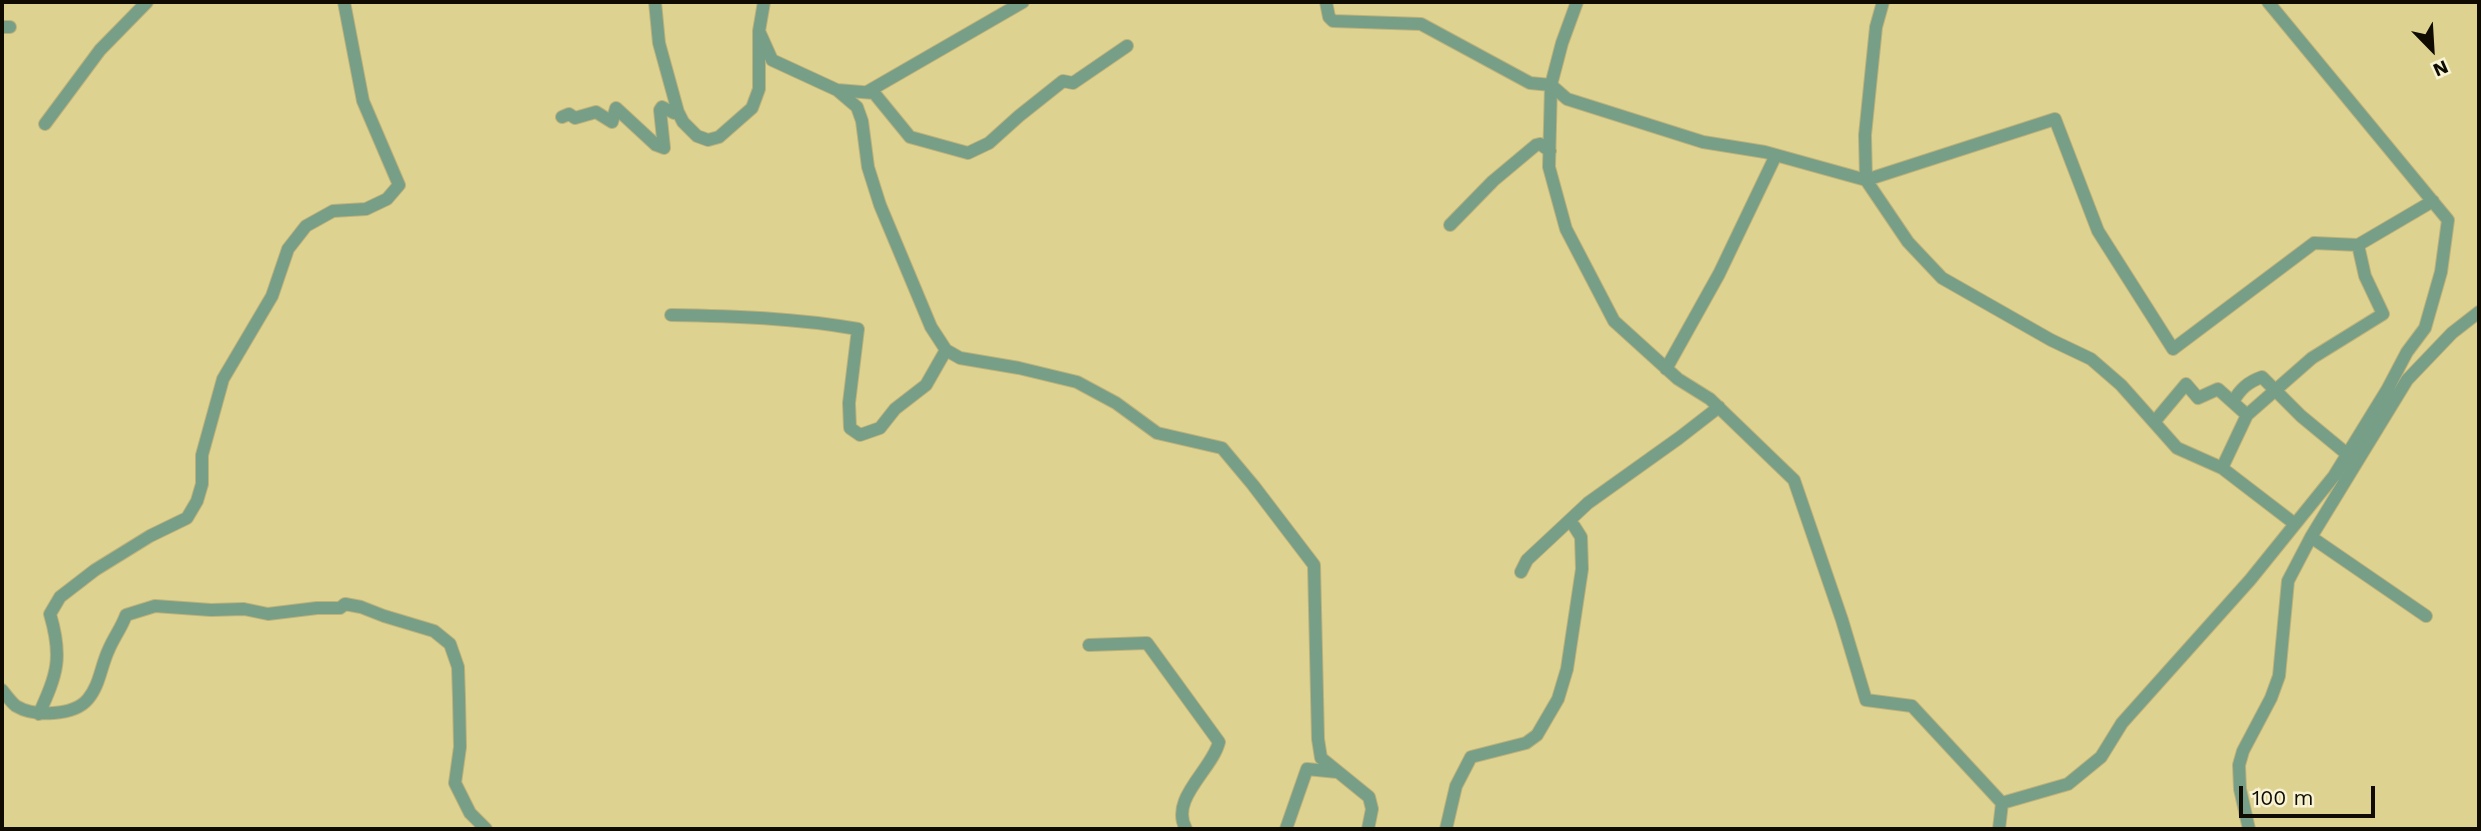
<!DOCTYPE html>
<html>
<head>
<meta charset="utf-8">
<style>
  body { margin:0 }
  #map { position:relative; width:2481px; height:831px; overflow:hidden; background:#ded291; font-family:"Work Sans",sans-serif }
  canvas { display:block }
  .frame { position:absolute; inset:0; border:4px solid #100b00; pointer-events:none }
  .north { position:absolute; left:2397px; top:14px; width:70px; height:70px; -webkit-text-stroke:5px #f8f3d3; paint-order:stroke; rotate:156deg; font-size:19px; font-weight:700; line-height:28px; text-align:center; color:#100b00 }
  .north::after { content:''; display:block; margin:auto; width:24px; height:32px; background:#100b00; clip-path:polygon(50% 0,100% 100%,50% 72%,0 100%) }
  .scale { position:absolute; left:2239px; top:786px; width:136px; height:32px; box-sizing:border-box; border:4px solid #100b00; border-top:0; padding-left:9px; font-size:21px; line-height:24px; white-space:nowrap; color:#100b00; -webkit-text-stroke:5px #f8f3d3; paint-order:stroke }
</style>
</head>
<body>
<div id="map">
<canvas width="2481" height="831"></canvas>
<div class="frame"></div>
<div class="north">N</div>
<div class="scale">100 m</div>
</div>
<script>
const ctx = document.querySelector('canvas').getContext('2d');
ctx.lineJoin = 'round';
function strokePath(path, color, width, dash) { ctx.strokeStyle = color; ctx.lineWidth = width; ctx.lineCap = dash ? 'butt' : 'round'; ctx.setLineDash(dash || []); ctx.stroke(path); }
const minor = new Path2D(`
  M655 2 659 43 678 112 683 122 697 136 708 140 719 137 752 108 759 89V31L764 2
  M1326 2 1329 17 1333 21 1421 24 1530 83 1551 85 1567 99 1703 142 1765 152 1866 180 1908 242 1942 278 2051 340 2091 359 2121 385 2177 448 2222 468 2295 524
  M1577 2 1562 43 1551 85 1549 167 1566 229 1614 321 1678 379 1710 399 1794 480 1842 620 1866 700 1912 706 2002 803
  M1883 2 1876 27 1865 135 1866 180 2055 119 2098 231 2173 349 2314 243 2358 245 2433 201
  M2 27H10
  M759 31 772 60 837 90 857 107 862 121 868 167 880 205 931 327 946 350 960 358 1019 368 1077 382 1116 403 1157 433 1222 448 1253 485 1314 565 1318 739 1321 758 1369 797 1372 809 1368 829
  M837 90 874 93 910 137 968 153 989 143 1019 116 1063 81 1073 83 1127 46
  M867 92 1023 2
  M562 117 569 114 575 118 596 112 612 122 616 108 656 145 664 148 660 110 662 107 674 113 678 112
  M45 124 100 50 147 2
  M1450 225 1493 181 1536 145 1540 144 1550 151
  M671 315C734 316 795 318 858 329L849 403 850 428 860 435 880 428 895 409 926 385 946 350
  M1666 369 1719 274 1776 155
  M2233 402C2240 389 2248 382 2262 377L2301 416 2347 454
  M2155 421 2186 384 2198 398 2218 389 2247 415
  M2222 468 2247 415 2312 358 2383 314 2365 276 2358 245
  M2311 537 2426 616
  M1521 572 1527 560 1588 503 1679 438 1719 407
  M1089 645 1147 643 1219 742C1212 770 1169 799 1186 829
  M2 690C6 695 11 702 16 706 34 717 74 716 88 699 100 685 101 665 109 649 114 637 122 627 126 615L155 606 211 610 244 609 268 614 317 608H340L345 604 361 607 384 616 434 631 450 644 458 667 459 698 460 747 455 783 470 813 486 829
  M39 714C57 674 63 658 50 614L60 597 95 570 150 536 187 518 197 501 202 484V455L223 379 272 296 288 249 306 226 333 211 366 209 387 199 399 185 363 101 344 2
  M1286 829 1307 769 1337 772
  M1446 829 1456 786 1471 757 1526 743 1537 735 1558 699 1567 669 1582 569 1581 537 1574 526
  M1999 829 2002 803 2068 784 2101 757 2122 723 2250 580 2334 476 2387 390 2407 352 2425 328 2441 272 2448 220 2268 2
  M2249 829 2240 789 2239 765 2243 751 2271 698 2279 676 2288 581 2311 537 2407 380 2452 333 2479 312`);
strokePath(minor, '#bdb27a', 14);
strokePath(minor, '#779e87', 12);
</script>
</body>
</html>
